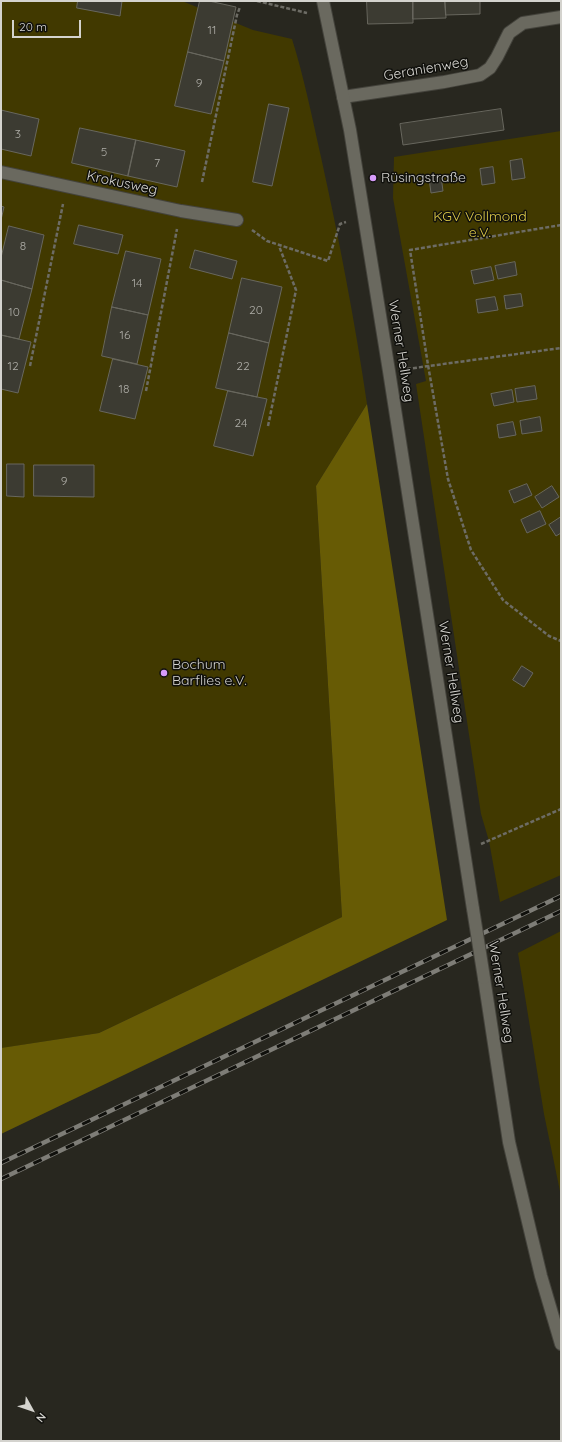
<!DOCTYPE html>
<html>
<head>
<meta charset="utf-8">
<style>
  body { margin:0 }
  #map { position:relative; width:562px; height:1442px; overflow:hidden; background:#28271f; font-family:Quicksand,sans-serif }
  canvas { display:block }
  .frame { position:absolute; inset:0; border:2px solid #d4d3ce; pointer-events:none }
  .north { position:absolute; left:12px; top:1390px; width:40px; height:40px; -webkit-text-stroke:3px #10100c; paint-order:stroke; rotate:130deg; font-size:11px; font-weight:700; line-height:16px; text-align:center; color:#d4d3ce }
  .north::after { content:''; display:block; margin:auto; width:14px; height:18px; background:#d4d3ce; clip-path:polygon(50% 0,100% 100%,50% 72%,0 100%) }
  .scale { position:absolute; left:12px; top:20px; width:69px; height:18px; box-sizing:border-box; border:2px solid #d4d3ce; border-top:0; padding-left:5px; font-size:12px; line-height:14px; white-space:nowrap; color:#d4d3ce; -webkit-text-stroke:3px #10100c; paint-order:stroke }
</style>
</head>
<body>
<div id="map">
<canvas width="562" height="1442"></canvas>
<div class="frame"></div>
<div class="north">N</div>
<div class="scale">20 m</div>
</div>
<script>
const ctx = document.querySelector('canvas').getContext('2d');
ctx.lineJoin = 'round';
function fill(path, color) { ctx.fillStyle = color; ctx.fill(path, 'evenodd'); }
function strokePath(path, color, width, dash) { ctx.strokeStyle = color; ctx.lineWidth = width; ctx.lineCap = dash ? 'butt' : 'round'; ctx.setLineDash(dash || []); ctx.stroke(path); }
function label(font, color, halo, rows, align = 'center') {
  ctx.font = font + ' Quicksand,sans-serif'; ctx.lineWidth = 3; ctx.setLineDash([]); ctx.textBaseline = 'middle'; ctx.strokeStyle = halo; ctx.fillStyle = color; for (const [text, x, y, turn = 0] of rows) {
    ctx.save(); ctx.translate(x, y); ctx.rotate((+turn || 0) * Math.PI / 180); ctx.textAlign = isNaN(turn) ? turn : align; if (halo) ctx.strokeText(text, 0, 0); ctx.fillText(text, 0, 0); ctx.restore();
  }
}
const green = new Path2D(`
  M1 1H78L120 15 122 1H182L253 30 292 39C304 77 312 117 321 157 339 239 355 321 367 404L316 486 342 917 99 1033 2 1048Z
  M561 131V875L500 902 489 841 481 814 416 384 426 381 393 198 394 157Z
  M561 931V1196L544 1114 518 953Z`);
const forest = new Path2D(`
  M367 404 447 920 1 1134V1048L99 1033 342 917 316 486Z`);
const building = new Path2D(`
  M78 1H122L120 16 77 8Z
  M200 1H209L236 7 224 61 188 52Z
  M367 1H413V23L368 24Z
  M413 1H445L446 18 413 19Z
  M445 1H480V14L446 15Z
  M188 52 224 61 211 114 175 106Z
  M269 104 289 108 272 186 253 182Z
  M501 109 504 130 403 145 400 124Z
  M1 110 39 119 31 156 1 149Z
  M80 128 136 140 128 176 72 163Z
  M136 140 185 151 177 187 128 176Z
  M522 159 525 178 512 180 510 161Z
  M493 167 495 183 482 185 480 169Z
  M441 176 443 191 431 193 429 178Z
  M1 206 4 207 1 220Z
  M79 225 123 235 118 254 74 244Z
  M9 226 44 235 32 289 1 280V258Z
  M195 250 237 261 232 279 190 268Z
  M126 251 161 259 148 315 112 307Z
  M515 262 517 275 498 279 495 266Z
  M491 267 494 280 474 284 471 271Z
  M242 278 282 287 269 343 229 333Z
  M1 280 32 289 19 339 1 335Z
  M521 294 523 306 506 309 504 296Z
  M495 297 498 310 478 313 476 300Z
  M112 307 148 315 137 364 102 356Z
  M229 333 269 343 257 397 216 388Z
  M1 335 31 342 18 393 1 389Z
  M113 359 148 367 135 419 100 411Z
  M535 386 537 399 517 402 515 389Z
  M512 390 514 402 494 406 491 394Z
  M228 391 267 399 253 456 214 446Z
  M540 417 542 431 522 434 520 421Z
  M513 422 516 435 499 438 497 425Z
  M7 464H24V497L7 496Z
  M34 465H94V497L34 496Z
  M527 484 532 495 514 503 509 491Z
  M552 486 559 497 542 508 535 497Z
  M540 511 546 524 527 533 521 520Z
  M561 517V533L556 536 549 525Z
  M522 666 533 673 524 687 513 680Z`);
const path = new Path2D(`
  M257 1 307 13
  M202 182 237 15 240 7
  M561 225 410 250 428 365 448 479 471 550 503 600 549 636 561 641
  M252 230 267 241 328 261 340 224 346 222
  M30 366 63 204
  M407 369 561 348
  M146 391 177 229
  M268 426 296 290 279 246
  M481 844 561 809`);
const minor = new Path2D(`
  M343 97 444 82 480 75 490 68 497 57 509 33 523 23 561 17
  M1 172 181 211 237 220`);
const secondary = new Path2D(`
  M323 1 350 130 389 371 473 909
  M484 978 509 1142 541 1276 561 1344`);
const rail = new Path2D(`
  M1 1163 561 896
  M1 1179 561 911`);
const secondaryBridge = new Path2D(`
  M473 909 484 978`);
const markers = [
  [373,178,4,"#d79bf9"],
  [164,673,4,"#d79bf9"]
];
const numberNames = [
  ["11",212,30],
  ["9",199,83],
  ["3",18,134],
  ["5",104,152],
  ["7",157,163],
  ["8",23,246],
  ["14",137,283],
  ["20",256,310],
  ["10",14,312],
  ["16",125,335],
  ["12",13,366],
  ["22",243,366],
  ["18",124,389],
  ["24",241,423],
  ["9",64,481]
];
const streetNames = [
  ["Geranienweg",426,69,-10],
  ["Krokusweg",122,183,12],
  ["Werner Hellweg",401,351,81],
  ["Werner Hellweg",451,672,81],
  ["Werner Hellweg",501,992,81]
];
const poiNames = [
  ["Rüsingstraße",381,178],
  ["Bochum",172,665],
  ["Barflies e.V.",172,681]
];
const parkNames = [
  ["KGV Vollmond",480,217],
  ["e.V.",480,233]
];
fill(green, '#413900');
fill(forest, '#675b05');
fill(building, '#3c3b32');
strokePath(building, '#68675e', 1);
strokePath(minor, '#44433c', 14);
strokePath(secondary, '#44433c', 14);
strokePath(path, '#6d6c65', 2.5, [4, 2]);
strokePath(minor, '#6a695f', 12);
strokePath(secondary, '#6a695f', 12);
strokePath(rail, '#7e7d77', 4.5);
strokePath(rail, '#10100c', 3, [9]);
strokePath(secondaryBridge, '#44433c', 14, []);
strokePath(secondaryBridge, '#6a695f', 12);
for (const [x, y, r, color] of markers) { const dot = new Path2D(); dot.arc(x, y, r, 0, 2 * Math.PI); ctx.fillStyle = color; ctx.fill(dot); strokePath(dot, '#10100c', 1.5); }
label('12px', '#aeada7', null, numberNames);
label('14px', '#d4d3ce', '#10100c', streetNames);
label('14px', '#d4d3ce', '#10100c', poiNames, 'left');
label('14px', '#e2ce49', '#10100c', parkNames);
</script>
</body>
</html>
